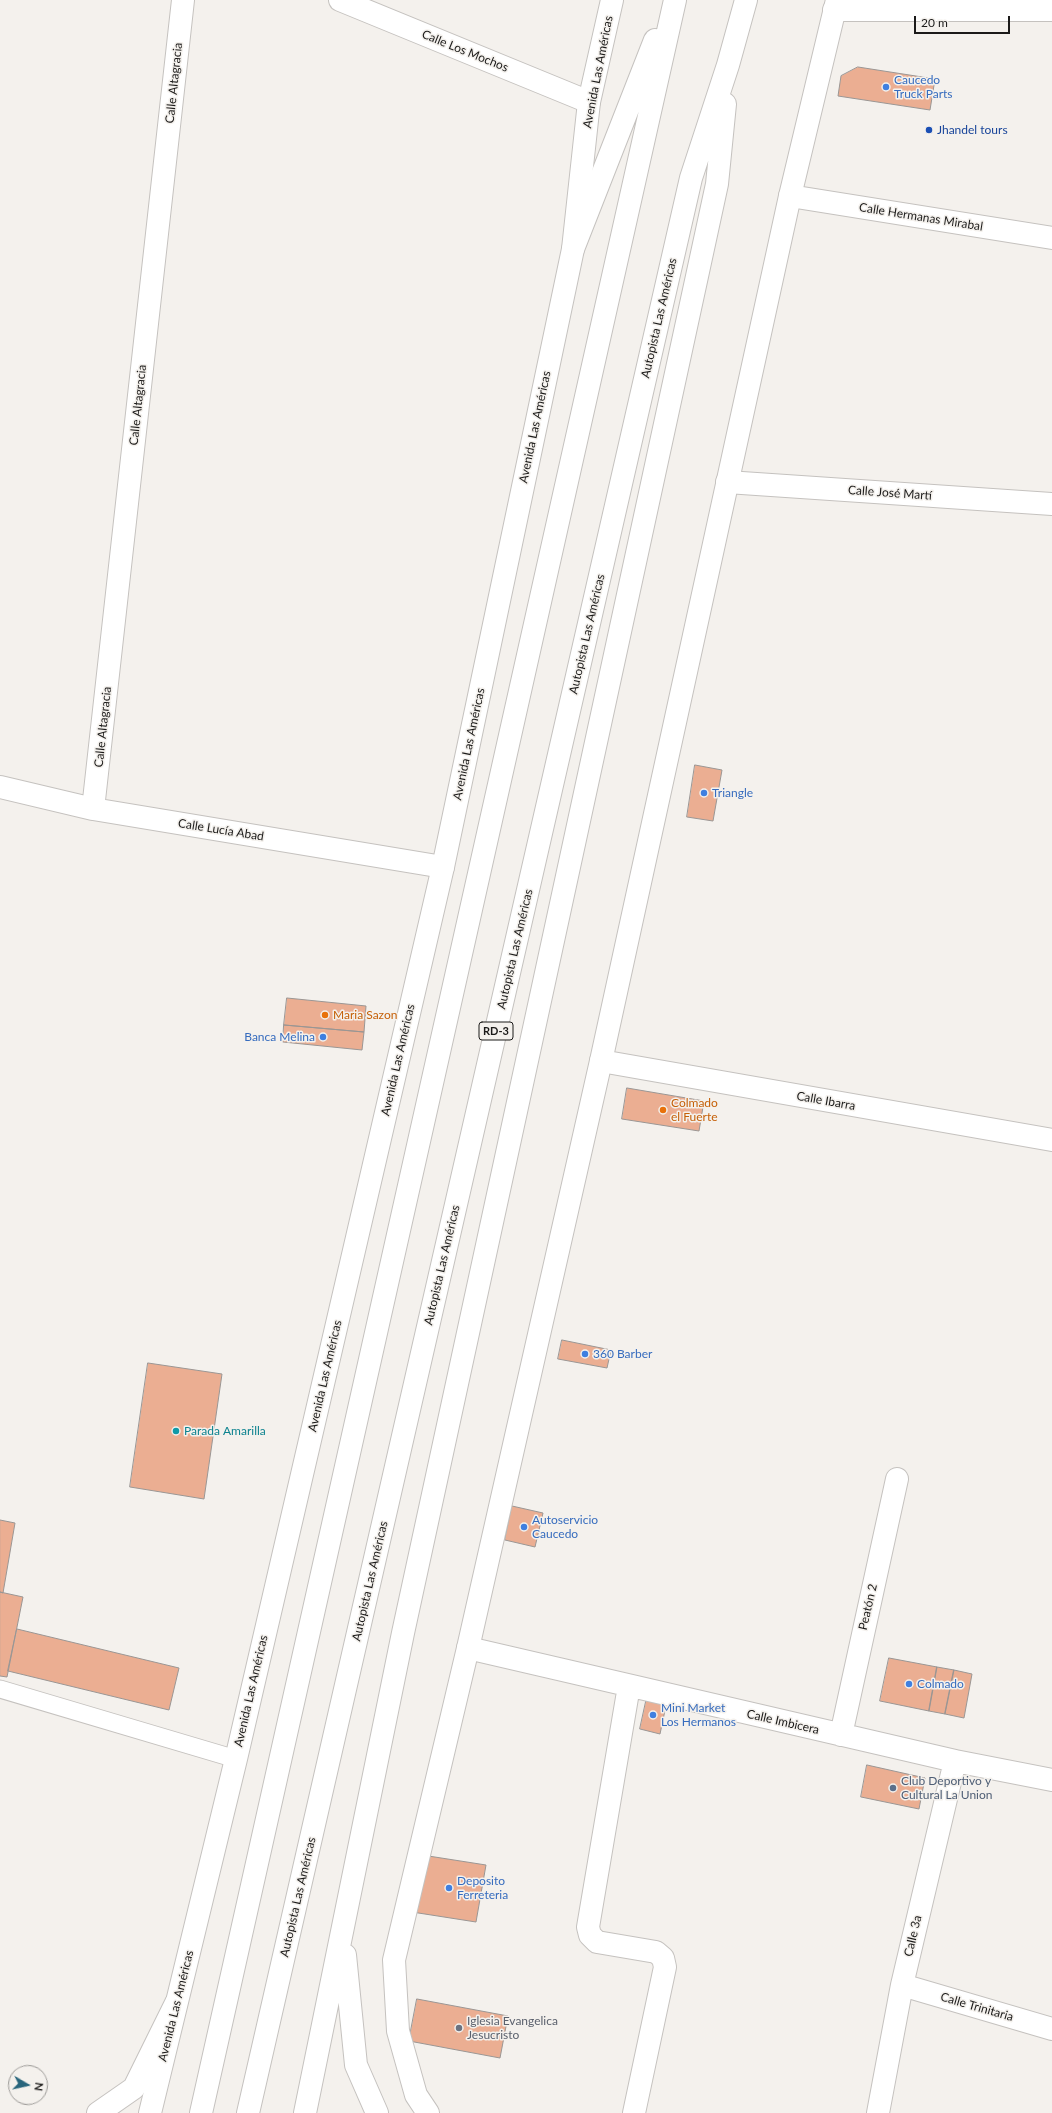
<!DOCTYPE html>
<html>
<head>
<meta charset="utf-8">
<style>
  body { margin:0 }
  #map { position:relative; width:1052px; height:2113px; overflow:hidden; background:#f4f1ed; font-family:Lato,sans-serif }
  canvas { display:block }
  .north { position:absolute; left:8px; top:2065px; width:40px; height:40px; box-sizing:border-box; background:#f4f1ed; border:1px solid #9d9b98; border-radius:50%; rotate:99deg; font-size:11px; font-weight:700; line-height:16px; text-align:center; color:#1b1a19 }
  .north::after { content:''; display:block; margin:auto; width:14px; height:18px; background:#28657c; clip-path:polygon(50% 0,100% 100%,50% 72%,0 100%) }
  .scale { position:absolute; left:914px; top:16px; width:96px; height:18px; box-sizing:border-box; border:2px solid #1b1a19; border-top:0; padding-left:5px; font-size:12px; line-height:14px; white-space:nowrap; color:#1b1a19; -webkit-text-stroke:3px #f4f1ed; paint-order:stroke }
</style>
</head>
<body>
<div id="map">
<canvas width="1052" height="2113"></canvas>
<div class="north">N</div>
<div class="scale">20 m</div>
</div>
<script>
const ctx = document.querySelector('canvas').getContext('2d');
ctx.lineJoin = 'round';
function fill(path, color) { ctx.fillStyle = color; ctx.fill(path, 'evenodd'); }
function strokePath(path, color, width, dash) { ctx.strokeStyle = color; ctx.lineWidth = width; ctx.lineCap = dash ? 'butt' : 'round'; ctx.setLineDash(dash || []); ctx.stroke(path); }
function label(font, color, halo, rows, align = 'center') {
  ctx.font = font + ' Lato,sans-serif'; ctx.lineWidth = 3; ctx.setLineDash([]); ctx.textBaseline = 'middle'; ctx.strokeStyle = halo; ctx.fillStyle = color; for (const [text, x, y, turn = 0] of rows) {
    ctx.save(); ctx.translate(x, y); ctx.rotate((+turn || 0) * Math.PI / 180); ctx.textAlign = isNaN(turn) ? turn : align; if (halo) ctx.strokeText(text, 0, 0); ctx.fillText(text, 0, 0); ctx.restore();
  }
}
const building = new Path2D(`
  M858 67 935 79 930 110 838 96 841 76Z
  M695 765 722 770 713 821 687 817Z
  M287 998 366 1006 364 1032 284 1025Z
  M284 1025 364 1032 362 1050 283 1042Z
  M627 1088 704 1101 699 1131 622 1119Z
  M562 1340 611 1350 607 1368 558 1359Z
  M148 1363 222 1374 204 1499 130 1487Z
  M512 1506 543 1513 535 1547 505 1540Z
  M0 1520 15 1523 3 1593 0 1592Z
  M0 1592 23 1597 7 1677 0 1676Z
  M17 1629 179 1668 169 1710 8 1671Z
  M889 1658 937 1667 929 1711 880 1701Z
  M937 1667 954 1670 945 1714 929 1711Z
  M954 1670 972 1674 964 1718 945 1714Z
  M647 1697 667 1701 660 1734 640 1729Z
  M867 1765 925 1778 919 1809 861 1797Z
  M422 1855 486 1865 476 1922 412 1912Z
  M417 1999 508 2016 500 2058 409 2041Z`);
const lane = new Path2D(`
  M0 1689 236 1759`);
const street = new Path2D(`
  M340 0 589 102
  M834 10H1052
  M790 196 1052 238
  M727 482 1052 504
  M0 787 93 809 443 867
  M93 809 183 0
  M601 1061 1052 1140
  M468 1648 955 1761 1052 1780
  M629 1686 588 1927 590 1935 597 1942 656 1952 663 1958 665 1967 634 2113
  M841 1735 897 1479
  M902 1985 1052 2029
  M878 2113 902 1985 955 1761`);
const secondary = new Path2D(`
  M150 2113 236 1759 443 867 573 249 589 102 612 0
  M428 2113 416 2095 398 2031 394 1960 468 1648 601 1061 790 196 837 0`);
const primary = new Path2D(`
  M98 2113 134 2088 176 2003`);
const highway = new Path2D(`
  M573 249 655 40
  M345 1955 356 2065 377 2113
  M201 2113 675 0
  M248 2113 691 178 728 65 746 0
  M305 2113 403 1633 717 184 725 104`);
const markers = [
  [886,87,4,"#3f7fe0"],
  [929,130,4,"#1a4fb4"],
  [704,793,4,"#3f7fe0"],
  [325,1015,4,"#e8710a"],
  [323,1037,4,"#3f7fe0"],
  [663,1110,4,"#e8710a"],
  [585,1354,4,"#3f7fe0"],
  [176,1431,4,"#0f9aa8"],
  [524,1527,4,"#3f7fe0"],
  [909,1684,4,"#3f7fe0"],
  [653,1715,4,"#3f7fe0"],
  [893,1788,4,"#5c6f8a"],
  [449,1888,4,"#3f7fe0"],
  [459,2028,4,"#6b7280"]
];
const shields = [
  [496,1031,34]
];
const shieldNames = [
  ["RD-3",496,1031]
];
const streetNames = [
  ["Calle Los Mochos",465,51,22],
  ["Avenida Las Américas",598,72,-79],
  ["Calle Altagracia",174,83,-84],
  ["Calle Hermanas Mirabal",921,217,9],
  ["Autopista Las Américas",659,318,-77],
  ["Calle Altagracia",138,405,-84],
  ["Avenida Las Américas",535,427,-78],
  ["Calle José Martí",890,493,4],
  ["Autopista Las Américas",587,634,-77],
  ["Calle Altagracia",103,727,-84],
  ["Avenida Las Américas",469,744,-78],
  ["Calle Lucía Abad",221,830,9],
  ["Autopista Las Américas",515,949,-77],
  ["Avenida Las Américas",398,1060,-77],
  ["Calle Ibarra",826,1101,10],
  ["Autopista Las Américas",442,1265,-77],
  ["Avenida Las Américas",325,1376,-77],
  ["Autopista Las Américas",370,1581,-77],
  ["Peatón 2",868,1607,-77],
  ["Avenida Las Américas",251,1691,-77],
  ["Calle Imbicera",783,1722,13],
  ["Autopista Las Américas",298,1897,-77],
  ["Calle 3a",913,1936,-77],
  ["Avenida Las Américas",176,2006,-76],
  ["Calle Trinitaria",977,2007,16]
];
const shopNames = [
  ["Caucedo",894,80],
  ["Truck Parts",894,94],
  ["Triangle",712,793],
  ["Banca Melina",315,1037,"right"],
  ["360 Barber",593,1354],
  ["Autoservicio",532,1520],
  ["Caucedo",532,1534],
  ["Colmado",917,1684],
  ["Mini Market",661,1708],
  ["Los Hermanos",661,1722],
  ["Deposito",457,1881],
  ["Ferreteria",457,1895]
];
const transitNames = [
  ["Jhandel tours",937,130]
];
const foodNames = [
  ["Maria Sazon",333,1015],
  ["Colmado",671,1103],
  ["el Fuerte",671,1117]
];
const cultureNames = [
  ["Parada Amarilla",184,1431]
];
const serviceNames = [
  ["Club Deportivo y",901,1781],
  ["Cultural La Union",901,1795]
];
const worshipNames = [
  ["Iglesia Evangelica",467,2021],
  ["Jesucristo",467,2035]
];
fill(building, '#ebae92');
strokePath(building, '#9a9694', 1);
strokePath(lane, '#c5c2bf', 19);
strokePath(street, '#c5c2bf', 24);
strokePath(secondary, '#c5c2bf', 24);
strokePath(primary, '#c5c2bf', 24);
strokePath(highway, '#c5c2bf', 24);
strokePath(lane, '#fff', 17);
strokePath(street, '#fff', 22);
strokePath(secondary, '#fff', 22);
strokePath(primary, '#fff', 22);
strokePath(highway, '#fff', 22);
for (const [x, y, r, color] of markers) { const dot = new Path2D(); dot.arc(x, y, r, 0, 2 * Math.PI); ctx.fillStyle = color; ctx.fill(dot); strokePath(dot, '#f4f1ed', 1.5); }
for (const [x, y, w] of shields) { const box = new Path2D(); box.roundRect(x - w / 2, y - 9, w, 18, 3); ctx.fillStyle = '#f4f1ed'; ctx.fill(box); strokePath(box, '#1b1a19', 1); }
label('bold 11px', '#1b1a19', null, shieldNames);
label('12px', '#1b1a19', '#f4f1ed', streetNames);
label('12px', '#366cbe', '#f4f1ed', shopNames, 'left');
label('12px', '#164399', '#f4f1ed', transitNames, 'left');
label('12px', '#c56008', '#f4f1ed', foodNames, 'left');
label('12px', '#0d838f', '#f4f1ed', cultureNames, 'left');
label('12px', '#4e5e75', '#f4f1ed', serviceNames, 'left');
label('12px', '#5b616d', '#f4f1ed', worshipNames, 'left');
</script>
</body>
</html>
